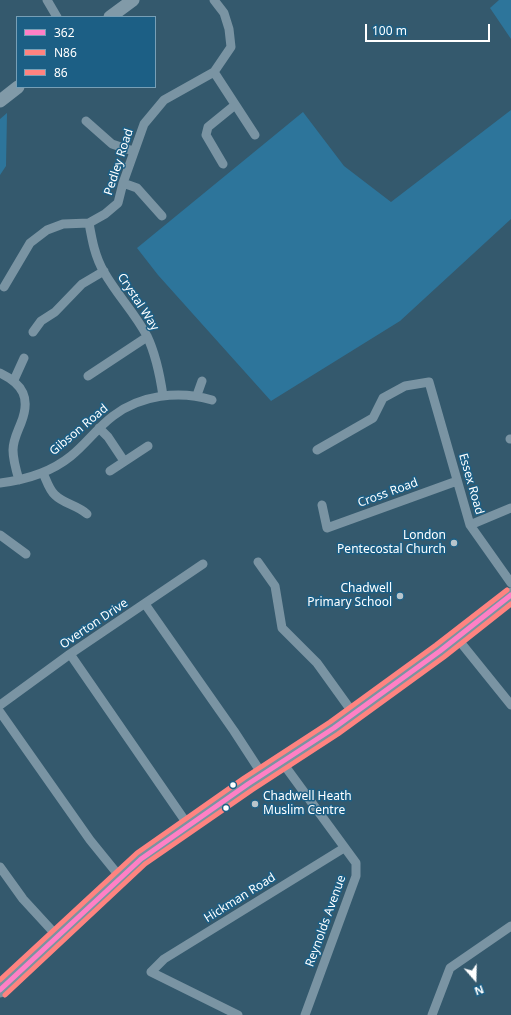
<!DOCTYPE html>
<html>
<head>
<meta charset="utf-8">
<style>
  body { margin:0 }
  #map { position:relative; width:511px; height:1015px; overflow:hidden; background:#34596d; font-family:"Noto Sans",sans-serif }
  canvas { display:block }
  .legend { position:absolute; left:16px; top:16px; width:140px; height:72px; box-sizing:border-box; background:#1c5f85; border:1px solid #779fb6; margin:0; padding:5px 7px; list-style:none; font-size:12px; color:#fff }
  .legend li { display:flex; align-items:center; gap:8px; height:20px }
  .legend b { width:20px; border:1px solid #779fb6 }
  .north { position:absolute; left:455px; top:959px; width:40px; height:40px; -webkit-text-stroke:3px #1c5f85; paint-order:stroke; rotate:160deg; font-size:11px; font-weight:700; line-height:16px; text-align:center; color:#fff }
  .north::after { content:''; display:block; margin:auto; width:14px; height:18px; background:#fff; clip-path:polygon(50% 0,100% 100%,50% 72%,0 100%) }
  .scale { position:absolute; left:365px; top:24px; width:125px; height:18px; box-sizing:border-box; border:2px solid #fff; border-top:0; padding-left:5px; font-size:12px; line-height:14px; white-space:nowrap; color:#fff; -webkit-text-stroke:3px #1c5f85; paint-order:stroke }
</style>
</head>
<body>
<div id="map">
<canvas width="511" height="1015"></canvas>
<ul class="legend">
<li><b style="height:5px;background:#ff80c5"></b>362</li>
<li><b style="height:5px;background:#ff8380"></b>N86</li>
<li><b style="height:5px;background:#ff8380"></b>86</li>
</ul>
<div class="north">N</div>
<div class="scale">100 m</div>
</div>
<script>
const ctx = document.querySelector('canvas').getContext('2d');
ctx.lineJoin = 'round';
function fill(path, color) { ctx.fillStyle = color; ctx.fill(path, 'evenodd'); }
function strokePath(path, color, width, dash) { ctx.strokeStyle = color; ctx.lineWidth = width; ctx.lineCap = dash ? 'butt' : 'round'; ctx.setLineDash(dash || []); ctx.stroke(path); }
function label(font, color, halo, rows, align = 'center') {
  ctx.font = font + ' "Noto Sans",sans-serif'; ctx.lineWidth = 3; ctx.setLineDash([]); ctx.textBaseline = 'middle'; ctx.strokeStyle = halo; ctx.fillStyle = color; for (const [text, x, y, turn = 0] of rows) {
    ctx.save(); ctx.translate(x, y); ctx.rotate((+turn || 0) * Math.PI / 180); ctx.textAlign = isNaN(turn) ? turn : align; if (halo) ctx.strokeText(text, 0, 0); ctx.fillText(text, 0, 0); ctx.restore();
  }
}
const green = new Path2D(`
  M499 0H511V39L490 8Z
  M511 110V219L400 321 271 401 158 275 137 248 303 112 344 166 391 202Z
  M7 113 6 166 0 175V119Z`);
const street = new Path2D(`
  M47 0 57 17
  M214 72 255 135
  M86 121 112 144 133 151
  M223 164 206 135 208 127 235 105
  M123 183 137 188 162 216
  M89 223C92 240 95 257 104 272 117 295 135 313 147 336 156 355 160 375 163 396
  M4 287 30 243 47 230 63 224 89 223 105 214 118 203 123 183 144 124 164 100 214 72 231 47 229 29 224 13 214 0
  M33 332 41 321 55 312 82 284 104 271
  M0 373C23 384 31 398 21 423 18 431 13 440 13 450 13 460 16 470 19 480
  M88 376 147 337
  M14 380 24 358
  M197 395 202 381
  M99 428 108 437 124 461
  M510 439H511
  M317 450 373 418 383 398 405 386 429 382 470 525 511 583
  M110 471 148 446
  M43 473C46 479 49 490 55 495 64 504 77 505 87 514
  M0 483C25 480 50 473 71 456 86 444 97 428 113 416 140 395 179 390 212 400
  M322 505 327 528 457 481
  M470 525 511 508
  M0 535 26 554
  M258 562 275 586 282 628 317 663 353 713
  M145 604 234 731 262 774
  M457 638 511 705
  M70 654 188 825
  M0 705 70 654 203 564
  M0 712 90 840 120 877
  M282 762 356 863V876L305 1015
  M0 867 23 899 57 936
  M238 1015 151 972 164 959 344 848
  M432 1015 450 968 511 926`);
const secondary = new Path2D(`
  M110 17 133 0
  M0 101 18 87`);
const primary = new Path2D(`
  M0 990 141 859 248 784 334 728 440 651 511 595`);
const bus1 = new Path2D(`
  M0 990 141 859 248 784 334 728 440 651 511 595`);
const bus2 = new Path2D(`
  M5 995 145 864 252 790 338 734 444 657 511 604`);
const bus3 = new Path2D(`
  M0 980 137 853 244 778 330 722 436 645 507 590`);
const markers = [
  [454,543,4,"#b8c5cc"],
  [400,596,4,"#b8c5cc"],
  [233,785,3.5,"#fff"],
  [255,804,4,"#b8c5cc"],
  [226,808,3.5,"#fff"]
];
const streetNames = [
  ["Pedley Road",119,162,-72],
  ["Crystal Way",138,302,57],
  ["Gibson Road",79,430,-40],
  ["Essex Road",471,484,74],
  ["Cross Road",388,493,-20],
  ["Overton Drive",94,624,-34],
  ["Hickman Road",240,898,-32],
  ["Reynolds Avenue",326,921,-70]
];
const poiNames = [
  ["London",446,536],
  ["Pentecostal Church",446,550],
  ["Chadwell",392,589],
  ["Primary School",392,603],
  ["Chadwell Heath",263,797,"left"],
  ["Muslim Centre",263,811,"left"]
];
fill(green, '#2d759b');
strokePath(street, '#7a94a3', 9);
strokePath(secondary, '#819aa8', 13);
strokePath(primary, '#7a93a0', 15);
strokePath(bus1, '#ff80c5', 5);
strokePath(bus2, '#ff8380', 5);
strokePath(bus3, '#ff8380', 5);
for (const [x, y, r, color] of markers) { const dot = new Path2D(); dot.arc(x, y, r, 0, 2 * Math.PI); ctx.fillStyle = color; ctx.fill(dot); strokePath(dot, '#1c5f85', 1.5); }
label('12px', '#fff', '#1c5f85', streetNames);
label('12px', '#fff', '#1c5f85', poiNames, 'right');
</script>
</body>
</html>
